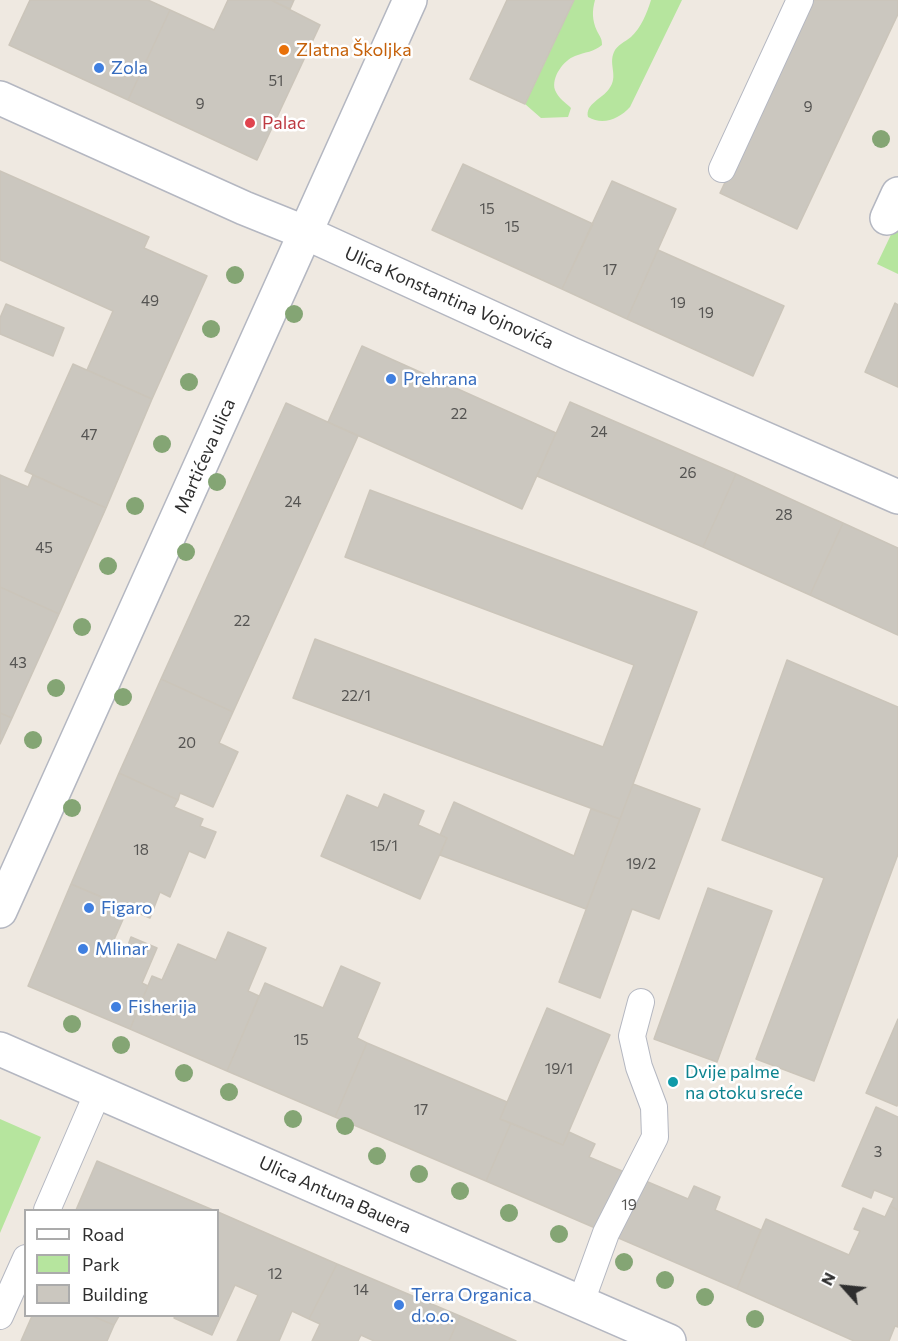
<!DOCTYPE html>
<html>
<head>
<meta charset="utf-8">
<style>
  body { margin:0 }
  #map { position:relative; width:898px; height:1341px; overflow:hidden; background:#efe9e1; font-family:Commissioner,sans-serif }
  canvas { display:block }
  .legend { position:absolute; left:24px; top:1209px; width:195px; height:108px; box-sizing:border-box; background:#fff; border:2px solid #ababab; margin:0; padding:8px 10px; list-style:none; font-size:18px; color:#2e2e2e }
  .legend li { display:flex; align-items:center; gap:12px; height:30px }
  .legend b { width:30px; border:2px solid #ababab }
  .north { position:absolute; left:814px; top:1257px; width:60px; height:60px; -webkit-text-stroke:4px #fff; paint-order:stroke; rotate:297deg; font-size:16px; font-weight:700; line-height:24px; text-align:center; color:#2e2e2e }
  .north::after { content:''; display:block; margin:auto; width:21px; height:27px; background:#2e2e2e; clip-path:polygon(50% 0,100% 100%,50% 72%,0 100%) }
</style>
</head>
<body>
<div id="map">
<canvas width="898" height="1341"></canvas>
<ul class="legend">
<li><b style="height:8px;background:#fff"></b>Road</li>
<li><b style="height:16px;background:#b6e59e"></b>Park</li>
<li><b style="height:16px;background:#cbc7bf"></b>Building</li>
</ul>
<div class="north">N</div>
</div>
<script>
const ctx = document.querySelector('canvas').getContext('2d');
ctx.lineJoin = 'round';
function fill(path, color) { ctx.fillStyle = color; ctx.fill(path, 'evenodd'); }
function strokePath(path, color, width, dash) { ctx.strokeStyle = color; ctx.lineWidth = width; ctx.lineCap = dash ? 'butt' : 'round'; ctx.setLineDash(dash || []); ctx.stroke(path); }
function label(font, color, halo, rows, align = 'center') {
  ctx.font = font + ' Commissioner,sans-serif'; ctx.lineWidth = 5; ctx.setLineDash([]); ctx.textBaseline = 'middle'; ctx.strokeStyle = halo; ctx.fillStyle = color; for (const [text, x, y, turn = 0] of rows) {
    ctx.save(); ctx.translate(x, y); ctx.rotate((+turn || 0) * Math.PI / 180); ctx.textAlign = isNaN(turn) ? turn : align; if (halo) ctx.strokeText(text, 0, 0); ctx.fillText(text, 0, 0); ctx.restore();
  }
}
const green = new Path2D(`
  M574 0H595C592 11 592 20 597 31 600 37 602 38 602 45 594 52 585 52 575 56 564 60 551 77 555 90 558 98 566 103 571 108L568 117 541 118 525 104Z
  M651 0H682L630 107C619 119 603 126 588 117 585 104 602 99 609 89 619 76 608 65 614 52 617 45 625 42 631 37 641 28 647 13 651 0Z
  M898 220V274L877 264Z
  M0 1119 41 1137 0 1233Z`);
const building = new Path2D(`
  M30 0H148L170 10 128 100 9 45Z
  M228 0H271L320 25 257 160 128 100 170 10 214 30Z
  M271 0H294L290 9Z
  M507 0H574L525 104 470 79Z
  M811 0H898V14L797 229 720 193Z
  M463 164 593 224 562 289 432 230Z
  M0 171 149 237 144 248 207 276 152 399 87 370 113 311 0 260Z
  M612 181 676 209 627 319 562 289Z
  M658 250 784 306 753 376 627 319Z
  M895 303 898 305V387L865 372Z
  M6 304 64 328 53 356 0 334V318Z
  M362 346 556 433 522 509 328 422Z
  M73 364 152 399 106 508 25 471Z
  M570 402 736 474 703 547 537 476Z
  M286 403 358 436 233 712 161 679Z
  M736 474 843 523 810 595 703 547Z
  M0 475 28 487 33 475 106 508 59 614 0 587Z
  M370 490 697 612 620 819 293 698 315 639 603 747 634 665 345 557Z
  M843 523 898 548V635L810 595Z
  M0 587 59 614 12 718 0 713Z
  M787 660 898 707V854L814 1081 756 1059 824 878 722 840Z
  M161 679 233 712 219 743 238 752 213 807 180 793 178 800 119 773Z
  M0 713 12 718 0 744Z
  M119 773 178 800 174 807 203 819 200 826 216 832 205 858 189 851 170 897 160 892 150 918 71 884Z
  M633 784 700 809 659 919 632 909 600 998 559 982Z
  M384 794 424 811 418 825 447 838 420 899 321 856 347 795 378 808Z
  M454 802 574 856 591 809 620 819 586 909 440 855 447 838 440 835Z
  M71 884 128 908 113 942 127 948 131 937 157 948 142 983 148 986 130 1029 28 986Z
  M708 888 772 911 717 1062 654 1039Z
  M228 932 266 948 248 991 259 996 227 1071 130 1029 152 976 162 980 178 944 216 960Z
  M341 966 380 983 357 1038 367 1043 335 1117 227 1071 265 983 323 1008Z
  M547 1008 610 1035 563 1145 500 1119Z
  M898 1019V1103L897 1106 866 1093Z
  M367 1043 507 1102 500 1119 511 1123 486 1181 335 1117Z
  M876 1107 898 1117V1210L890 1206 894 1198 874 1190 871 1198 842 1186Z
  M511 1123 563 1145 569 1132 595 1144 589 1157 688 1199 694 1186 720 1197 715 1210 761 1230 737 1289 486 1181Z
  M97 1161 213 1210H76Z
  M890 1206 898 1210V1327L895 1326 889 1341H854L737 1289 766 1219 849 1255 860 1231 854 1229 863 1208 885 1217Z
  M218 1212 337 1264 309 1319 292 1311 279 1341H237L258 1295 235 1285 212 1335 174 1318 175 1316H218Z
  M337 1264 460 1316 449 1341H374L361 1335 358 1341H312L320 1324 309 1319Z
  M32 1316H92L114 1325 107 1341H21Z
  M92 1316H119L114 1325Z
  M460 1316 516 1341H449Z`);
const service = new Path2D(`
  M722 169 800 0
  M47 1210 98 1092
  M581 1302 606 1233 655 1137 654 1107 639 1067 632 1036 641 1002
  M0 1316 26 1258`);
const minor = new Path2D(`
  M0 98 244 208 306 233 571 354 898 497
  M887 218 898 194`);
const tertiary = new Path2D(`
  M0 911 410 0`);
const secondary = new Path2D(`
  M0 1049 669 1341`);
const trees = [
  [881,139],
  [235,275],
  [294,314],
  [211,329],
  [189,382],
  [162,444],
  [217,482],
  [135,506],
  [186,552],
  [108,566],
  [82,627],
  [56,688],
  [123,697],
  [33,740],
  [72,808],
  [72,1024],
  [121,1045],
  [184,1073],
  [229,1092],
  [293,1119],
  [345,1126],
  [377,1156],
  [419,1174],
  [460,1191],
  [509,1213],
  [559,1234],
  [624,1262],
  [665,1280],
  [705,1297],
  [755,1319]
];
const markers = [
  [284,50,6,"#e8710a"],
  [99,68,6,"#3f7fe0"],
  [250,123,6,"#e0444e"],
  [391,379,6,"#3f7fe0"],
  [89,908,6,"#3f7fe0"],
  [83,949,6,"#3f7fe0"],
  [116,1007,6,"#3f7fe0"],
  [673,1082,6,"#0f9aa8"],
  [399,1305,6,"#3f7fe0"]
];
const numberNames = [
  ["51",276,81],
  ["9",200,104],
  ["9",808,107],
  ["15",487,209],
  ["15",512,227],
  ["17",610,270],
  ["49",150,301],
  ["19",678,303],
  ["19",706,313],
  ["22",459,414],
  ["24",599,432],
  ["47",89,435],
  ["26",688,473],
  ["24",293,502],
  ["28",784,515],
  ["45",44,548],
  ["22",242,621],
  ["43",18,663],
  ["22/1",356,696],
  ["20",187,743],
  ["15/1",384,846],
  ["18",141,850],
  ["19/2",641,864],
  ["15",301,1040],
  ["19/1",559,1069],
  ["17",421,1110],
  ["3",878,1152],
  ["19",629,1205],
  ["12",275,1274],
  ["14",361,1290]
];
const foodNames = [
  ["Zlatna Školjka",296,50]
];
const shopNames = [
  ["Zola",111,68],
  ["Prehrana",403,379],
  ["Figaro",101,908],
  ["Mlinar",95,949],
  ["Fisherija",128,1007],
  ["Terra Organica",411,1295],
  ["d.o.o.",411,1316]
];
const healthNames = [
  ["Palac",262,123]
];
const streetNames = [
  ["Ulica Konstantina Vojnovića",449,298,24],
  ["Martićeva ulica",205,456,-66],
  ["Ulica Antuna Bauera",335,1195,24]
];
const cultureNames = [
  ["Dvije palme",685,1072],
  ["na otoku sreće",685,1093]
];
fill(green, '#b6e59e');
fill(building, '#cbc7bf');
strokePath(building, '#cbc5ba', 1.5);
strokePath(service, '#b4b7c1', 28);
strokePath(minor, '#b4b7c1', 36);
strokePath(tertiary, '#b4b7c1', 36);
strokePath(secondary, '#b4b7c1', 36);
strokePath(service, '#fff', 26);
strokePath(minor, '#fff', 33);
strokePath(tertiary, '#fff', 33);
strokePath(secondary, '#fff', 33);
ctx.fillStyle = '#84a574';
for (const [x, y] of trees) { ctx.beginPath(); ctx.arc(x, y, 9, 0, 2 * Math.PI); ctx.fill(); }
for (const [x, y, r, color] of markers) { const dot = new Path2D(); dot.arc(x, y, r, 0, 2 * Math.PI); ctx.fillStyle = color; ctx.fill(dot); strokePath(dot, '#fff', 2); }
label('15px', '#555452', null, numberNames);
label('18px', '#c56008', '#fff', foodNames, 'left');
label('18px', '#366cbe', '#fff', shopNames, 'left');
label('18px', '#be3a42', '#fff', healthNames, 'left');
label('18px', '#2e2e2e', '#fff', streetNames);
label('18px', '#0d838f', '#fff', cultureNames, 'left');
</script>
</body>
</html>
